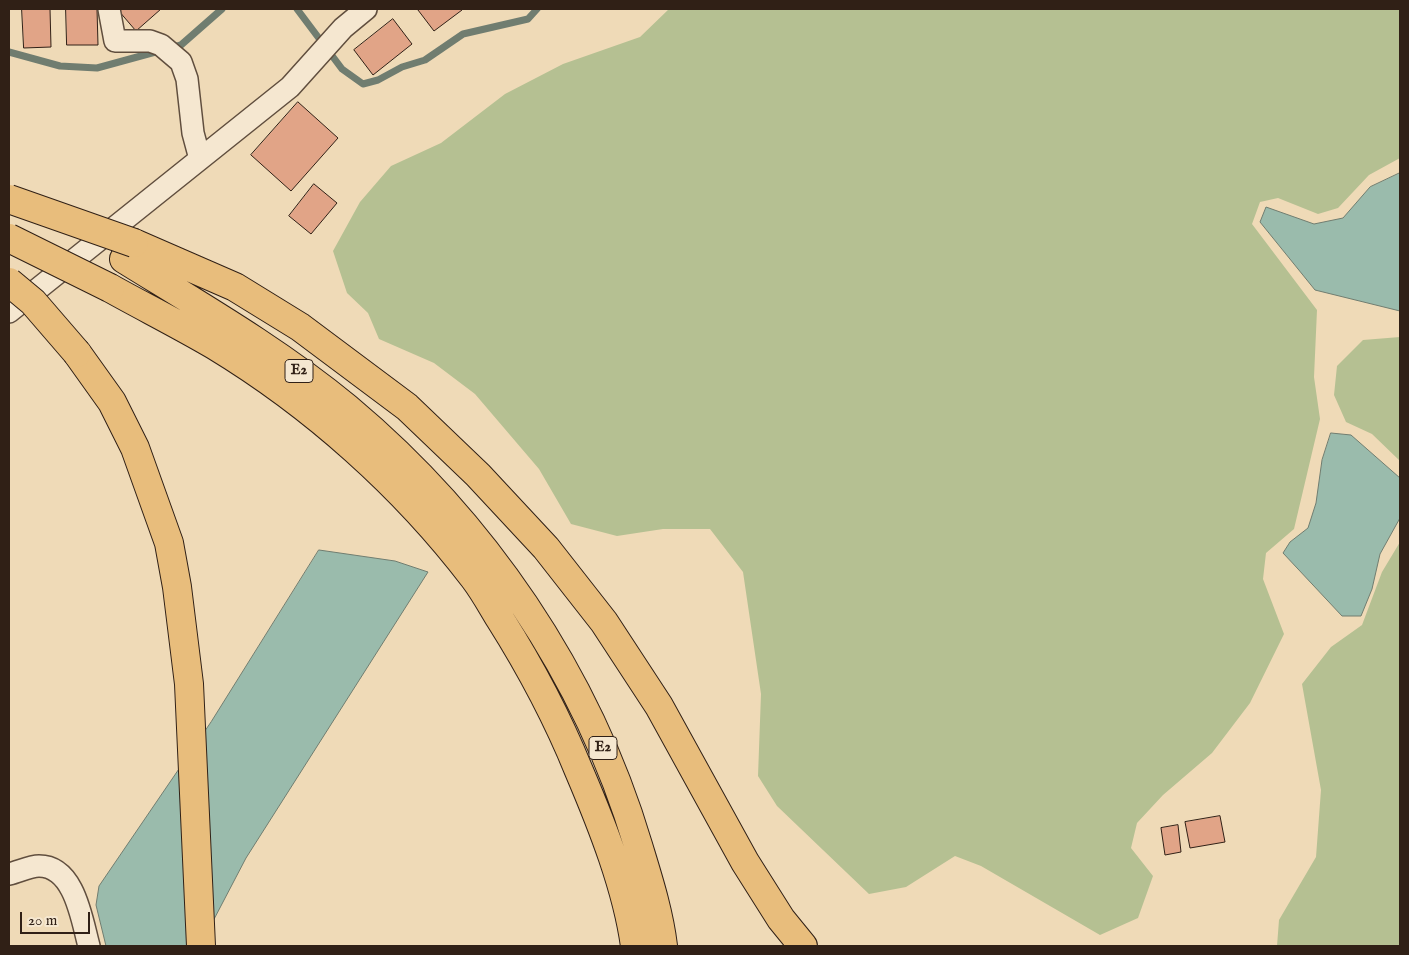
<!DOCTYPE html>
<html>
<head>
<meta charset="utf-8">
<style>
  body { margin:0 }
  #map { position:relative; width:1409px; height:955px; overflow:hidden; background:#efdab7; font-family:"IM FELL English",serif }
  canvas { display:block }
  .frame { position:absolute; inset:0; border:10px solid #302016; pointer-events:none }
  .scale { position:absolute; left:20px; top:912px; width:70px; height:22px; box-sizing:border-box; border:2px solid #302016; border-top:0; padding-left:6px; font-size:15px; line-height:18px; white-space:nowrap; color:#302016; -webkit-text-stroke:4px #f5e7d0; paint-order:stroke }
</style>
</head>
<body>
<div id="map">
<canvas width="1409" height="955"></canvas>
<div class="frame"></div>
<div class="scale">20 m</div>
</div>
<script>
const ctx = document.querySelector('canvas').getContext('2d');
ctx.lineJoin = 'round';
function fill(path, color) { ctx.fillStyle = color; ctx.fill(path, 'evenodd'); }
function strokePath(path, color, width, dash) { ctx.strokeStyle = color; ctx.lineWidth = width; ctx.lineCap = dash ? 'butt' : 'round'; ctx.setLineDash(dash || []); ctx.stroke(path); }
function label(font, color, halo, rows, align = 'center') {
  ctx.font = font + ' "IM FELL English",serif'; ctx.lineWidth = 5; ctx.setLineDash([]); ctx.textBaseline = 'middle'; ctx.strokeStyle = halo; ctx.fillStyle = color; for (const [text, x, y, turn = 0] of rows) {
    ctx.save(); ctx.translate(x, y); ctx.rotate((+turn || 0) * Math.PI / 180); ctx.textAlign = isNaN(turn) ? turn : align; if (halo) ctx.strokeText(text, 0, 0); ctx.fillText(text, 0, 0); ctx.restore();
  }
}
const green = new Path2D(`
  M669 9H1400V158L1369 175 1338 208 1318 214 1278 198 1260 202 1252 224 1317 310 1314 377 1320 419 1294 529 1266 553 1263 579 1284 634 1250 703 1212 753 1163 795 1137 823 1131 848 1153 876 1138 918 1100 935 981 866 955 856 906 887 869 894 777 806 758 776 761 694 743 572 710 529H663L617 536 571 524 539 469 475 394 434 363 379 339 368 313 347 293 333 251 360 202 391 166 441 143 505 94 563 64 640 37Z
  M1400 337V461L1372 434 1346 422 1334 395 1337 366 1363 340Z
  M1400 542V946H1277L1279 920 1316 857 1321 790 1302 684 1331 647 1362 625 1382 572Z`);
const water = new Path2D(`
  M1400 173V311L1315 290 1260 222 1266 207 1314 224 1343 218 1370 187Z
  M1331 433 1351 435 1400 478V518L1380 554 1372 589 1361 616H1342L1283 553 1290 542 1308 528 1316 503 1322 460Z
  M319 550 395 561 428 572 246 858 200 946H106L96 905 99 886 211 722Z`);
const stream = new Path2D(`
  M297 9 342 69 363 84 378 80 402 67 425 60 463 34 528 19 537 9
  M9 52 60 66 97 68 181 45 222 9`);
const building = new Path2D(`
  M22 9H50L51 47 24 48Z
  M66 9H97L98 45H67Z
  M120 9H161L136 31 118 10Z
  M420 9H462V10L434 31 418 10Z
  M393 19 412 44 373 75 354 50Z
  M298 102 338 138 291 191 251 155Z
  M314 184 337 203 311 234 289 216Z
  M1220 816 1225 842 1190 848 1185 822Z
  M1178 825 1181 852 1165 855 1161 828Z`);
const street = new Path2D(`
  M109 9 115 41H150L161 45 181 62 187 79 193 133 200 159
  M9 312 290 87 343 28 366 9
  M9 874C18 872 30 866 39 866 75 866 82 921 89 946`);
const highway = new Path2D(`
  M134 243 235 287 300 327 407 407 478 475 546 548 604 622 659 706 745 862 781 919 803 946
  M124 259C200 306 278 351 347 408 483 522 587 674 638 845 648 878 659 912 663 946
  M110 288C144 307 180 325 214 345 313 405 404 486 474 578 484 591 492 606 500 619 531 668 557 717 579 771 602 825 627 888 635 946
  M77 353 112 402 135 448 169 543 177 587 189 684 201 946`);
const highwayBridge = new Path2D(`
  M9 199 134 243
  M9 238 110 288
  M9 282 33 302 77 353`);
const shields = [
  [299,371,28],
  [603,748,28]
];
const shieldNames = [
  ["E2",299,371],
  ["E2",603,748]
];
fill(green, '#b5c092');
fill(water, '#9abbac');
strokePath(water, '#707d70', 1);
strokePath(stream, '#707d70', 7);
fill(building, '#e1a487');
strokePath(building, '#302016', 1);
strokePath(street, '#604e3e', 24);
strokePath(highway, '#302016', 30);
strokePath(street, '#f5e7d0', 21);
strokePath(highway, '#e8bd7c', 28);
strokePath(highwayBridge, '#302016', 30, []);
strokePath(highwayBridge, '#e8bd7c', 28);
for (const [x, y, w] of shields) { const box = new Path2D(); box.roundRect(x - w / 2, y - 11.5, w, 23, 4); ctx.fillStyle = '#f5e7d0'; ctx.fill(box); strokePath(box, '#302016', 1); }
label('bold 14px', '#302016', null, shieldNames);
</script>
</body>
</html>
